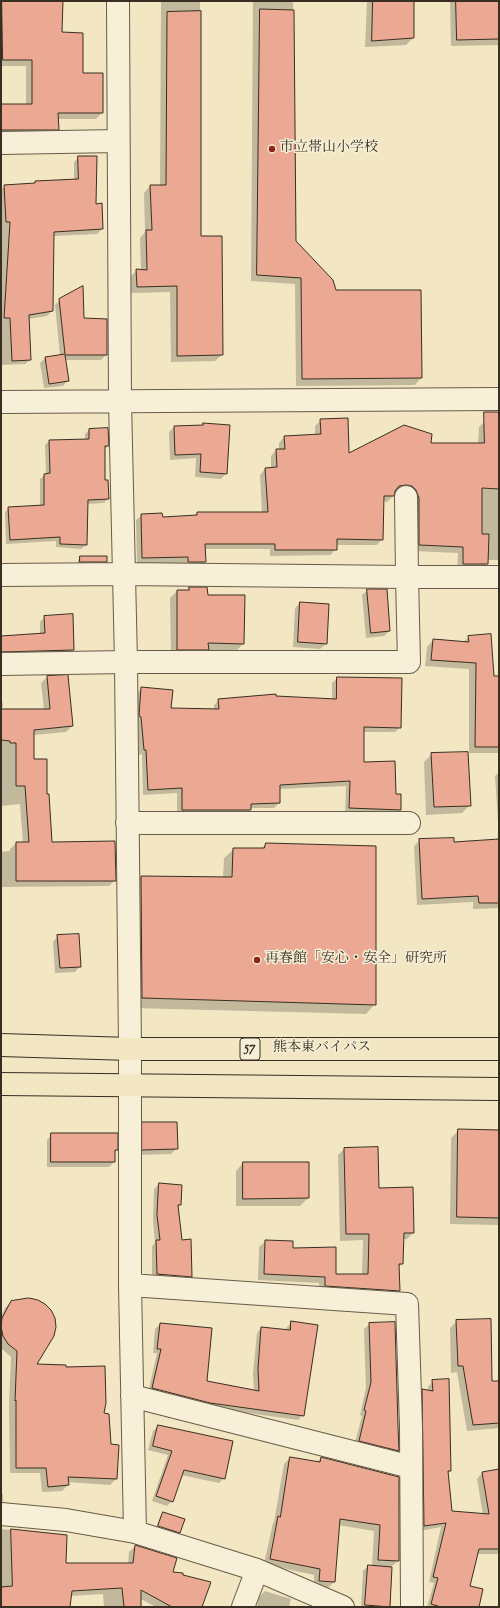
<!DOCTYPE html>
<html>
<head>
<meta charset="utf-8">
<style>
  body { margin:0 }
  #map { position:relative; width:500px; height:1608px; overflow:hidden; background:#f3e6c2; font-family:"Sorts Mill Goudy",serif }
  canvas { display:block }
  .frame { position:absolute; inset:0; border:2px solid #382e21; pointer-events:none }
</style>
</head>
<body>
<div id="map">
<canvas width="500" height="1608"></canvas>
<div class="frame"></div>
</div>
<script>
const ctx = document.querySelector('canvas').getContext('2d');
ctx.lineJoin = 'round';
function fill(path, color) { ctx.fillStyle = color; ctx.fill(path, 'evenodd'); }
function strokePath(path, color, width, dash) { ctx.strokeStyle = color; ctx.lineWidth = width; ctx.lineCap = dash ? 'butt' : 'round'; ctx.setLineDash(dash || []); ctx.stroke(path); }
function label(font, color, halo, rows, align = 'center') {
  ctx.font = font + ' "Sorts Mill Goudy","Noto Serif JP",serif'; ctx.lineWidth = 3; ctx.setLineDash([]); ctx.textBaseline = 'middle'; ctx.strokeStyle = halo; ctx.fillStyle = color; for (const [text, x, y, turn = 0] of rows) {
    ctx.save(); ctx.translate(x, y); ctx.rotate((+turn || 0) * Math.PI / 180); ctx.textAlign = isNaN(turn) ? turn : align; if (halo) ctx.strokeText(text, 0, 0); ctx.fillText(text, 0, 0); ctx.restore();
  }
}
const shadow = new Path2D(`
  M1 1H62L61 33 102 113 96 119H58V129L52 136H1V105H26V66H1Z
  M161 1H200V237L222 355 215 361 171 362 170 292 131 293 130 277 137 270H141L140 238 145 232 144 193 150 186H160Z
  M253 1H293L295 242 335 291 421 378 415 385 296 386 295 284 251 281Z
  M367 1H413V38L406 45 365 47Z
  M450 1H499V45L451 46Z
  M79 157 102 229 97 234 53 236 52 311 47 316 28 319 30 360 25 364 1 365V190L5 186 33 185 36 182 74 180V162Z
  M60 300 83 319 106 355 101 360H65L68 380 63 386 44 388 40 363 45 358 60 356 55 305Z
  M321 420 348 454 430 444H478L479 427 485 421H499V560H487V564L481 570H457L458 553 414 551 400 490 394 492 393 496 387 502 383 501 382 539 377 545H336V549L330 555 270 556V549H204L205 562 199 568H183V563L137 564 136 520 142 515 162 518 194 516 197 513H262L260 475 265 469H271V456L276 450H279V443L284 437 315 436V426Z
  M203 424 226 473 221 479 195 477 196 458 170 460 169 432 174 427 201 426Z
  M89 430 108 446 104 450V481L108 499 104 503 87 504 86 545 81 549 56 547V541L6 544 5 512 9 508 40 506V479L46 474 45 445 49 441 85 440V434Z
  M81 557 106 561 103 564H78V560Z
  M190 588 207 596 244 643 237 650H207L201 656H171L170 598 177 591H186Z
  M368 590 389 631 384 636 366 638 362 595Z
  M300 603 326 644 320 649 293 647 295 608Z
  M45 617 73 650 68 655 1 656V637L40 635V622Z
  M469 637 493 677H499V753H469V669L425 666 427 647 433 640 463 642Z
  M47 677 72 726 66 732 33 735V760L46 795 51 843 115 880 109 886 1 887V852L10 851V849L16 843H23L20 804 1 806V703H3L2 710H44L41 683Z
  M337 678 400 727 395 732H363V763L395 795H400V810L395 815 345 813 346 786 279 789V803L274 808H250V810L245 815H177V793L143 795 142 754 139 755 136 721 137 693 142 688 170 709 214 710V705L219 700 275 697 332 700V683Z
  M432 754 470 805 462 813 426 815 424 762Z
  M499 772V837L495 776Z
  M420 840 453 843 499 840V908L473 909V902L417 905 414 846Z
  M266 844 375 1004 366 1014 133 1008 131 886 141 877 223 878 224 858 234 849H261Z
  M58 936 80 966 75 972 55 973 53 942Z
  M143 1123 176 1149 171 1154 138 1155V1128Z
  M459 1130 499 1131V1225L450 1224 451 1138Z
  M52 1134 116 1150 114 1152V1162L109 1167H47V1140Z
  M1 1135 2 1285 1 1286Z
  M344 1149 413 1233 407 1239H403L402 1264 398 1267 399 1291 392 1297 319 1292V1283L258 1280 259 1247 266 1241 292 1249 335 1275H362L363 1240 340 1241 338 1155Z
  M243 1163H308V1198L300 1206H236V1171Z
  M159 1184 180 1204 177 1207 181 1241 191 1276 186 1281 152 1279V1246L155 1243 153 1221 154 1189Z
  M11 1302 35 1365 103 1414 110 1445 118 1446 116 1479 110 1485 68 1482V1485L62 1491 42 1492 40 1473H10L9 1405 11 1357 1 1348V1316L5 1308Z
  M457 1321 491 1382H499V1428L467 1431 457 1372 451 1373 450 1328Z
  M292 1322 303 1415 298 1420 205 1407 148 1393 157 1353H153L155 1329 160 1324 206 1382 254 1391 253 1374 257 1333 261 1328 286 1330 287 1327Z
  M370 1324 398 1451 392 1456 354 1446 362 1416 360 1415 366 1388 364 1329Z
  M433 1381 450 1471 448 1473 452 1512 483 1515 477 1479 482 1473 499 1470V1554H477L468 1587 478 1607H427L434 1583 429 1582 441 1527 419 1531 417 1395 423 1390 428 1391V1387Z
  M158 1426 224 1478 219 1483 181 1475 172 1501 167 1506 152 1501 168 1455 148 1450 153 1431Z
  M290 1458 317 1462 321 1458 398 1478V1561L391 1567 388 1607H361L363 1571 368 1566H372L374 1531 338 1525 334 1582 328 1588 314 1587V1575L264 1564 273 1523 274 1522 284 1464Z
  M1 1494H3V1501L1 1503Z
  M163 1513 179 1532 177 1535 156 1528 161 1515Z
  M1 1527 2 1529 66 1536 65 1564H128L129 1552 135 1546 172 1572 201 1607H156L139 1598 140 1607H104L103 1594 70 1596 69 1607H1Z
  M265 1591 291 1599 289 1607H257L259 1597Z`);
const building = new Path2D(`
  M2 1H63L62 32 83 33V73H103V113H58L59 130H1V104H32V60H3Z
  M373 1H414V38L372 41Z
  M456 1H499V39L457 40Z
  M260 9 294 10 296 241 333 280 336 290H421L422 378 302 379 301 278 257 275Z
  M201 11V236H222L223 355 177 356V286L137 287 136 269 147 270 146 230H152L150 185H166L167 12Z
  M78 156H97L96 204 102 203 103 229 54 232 53 311 29 315 31 360 12 361 10 318H4L10 222H6L4 185 35 183V181L78 179Z
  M83 286 84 318 107 319V355H65L69 381 49 384 45 357 65 354 59 299Z
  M484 412H499V489L482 488V534H489L488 564H463V547L419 545V498L416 490 412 486 406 485 399 486 395 491 394 496H384L383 540 337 539V550H275V544H205L206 562H188V557L142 558 141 514 162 513 163 517 197 515V512H268L265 468 277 467 276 449H285L284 436 321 434 320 419 348 418 349 453 404 425 432 434 431 443H484Z
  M203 423 230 425 227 474 200 472 201 454 175 455 174 426 203 425Z
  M108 428 109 446H105V480H108L109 499 88 500 87 545 60 544V537L10 540 8 507 44 505V474L50 473 49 440 89 439V429Z
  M80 556H107V562H80Z
  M189 587H207L208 595H245L244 644 208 643 209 650H177V590H189Z
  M367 589H387L390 631 371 633Z
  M300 602 329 604 327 644 298 642Z
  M73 614 74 650 1 652V636L45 633 44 616Z
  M491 634 494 676H499V747H475L476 663 431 660 433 639 469 642 468 636Z
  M68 675 73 726 34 730V759H47V794H49L52 842 115 841 116 881H16V842H29L25 786H16V743H10V741L1 740V709H50L47 676Z
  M337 677 402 678 401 728 364 727V762L395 761 396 794H401V810L349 808 350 781 280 785V803L251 804V810H182V788L148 790 146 750H144L141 717 139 716 141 687 173 690 171 708 219 709 218 699 276 694V696L336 699Z
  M468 752 471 806 434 807 431 753Z
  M454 838V842L499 839V903H479L478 896 422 899 419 839Z
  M266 843 376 846V1005L142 998 141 876 232 877 233 848H264Z
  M79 934 81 967 60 968 57 935Z
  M142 1122H177L178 1149 142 1150Z
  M458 1129 499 1130V1218L457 1217Z
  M51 1133H118V1150H115V1162H51Z
  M378 1147 379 1188 413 1187 414 1233H404L403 1264H399L400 1291 325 1286V1277L264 1274 265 1240 293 1241V1248L336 1247V1274H368L369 1234H346L344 1148Z
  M243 1162H309V1198L243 1199Z
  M159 1183 182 1185 181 1205H178L182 1240 191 1239 192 1277 157 1274 156 1240H160L157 1215Z
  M29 1298 38 1300 45 1304 51 1310 55 1318 56 1327 54 1336 37 1364 66 1365V1367L105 1366 106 1403 104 1413 109 1414 111 1444 119 1445 117 1479 68 1477 69 1485 48 1487 46 1468H16V1400L15 1401 17 1351 8 1344 3 1336 1 1327 2 1318 11 1301Z
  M491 1319 492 1381H499V1423L473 1425 463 1366H458L456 1320Z
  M291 1321 318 1325 304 1416 210 1403 152 1388 161 1349H157L160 1323 212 1328 207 1381 259 1391 258 1369 261 1327 290 1330Z
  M395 1322 398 1426 399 1451 359 1441 366 1411 364 1410 371 1382 369 1323Z
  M449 1379 451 1471H448L452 1511 489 1514 482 1472 499 1469V1549H479L470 1586 483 1589 479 1607H441L431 1604 438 1578 433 1577 446 1523 424 1526 422 1389 433 1391 432 1380Z
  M158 1425 233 1441 225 1479 184 1470 173 1502 156 1496 172 1451 153 1446Z
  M290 1457 320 1462 321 1457 399 1477V1561L378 1560 380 1525 340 1519 335 1582 319 1581 320 1569 270 1559 278 1516 280 1517Z
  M163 1512 185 1519 180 1533 158 1526Z
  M11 1529 67 1535 66 1563H133L135 1545 177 1558 173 1572 183 1573V1575L211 1582 202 1607H172L141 1590V1607H124L122 1588 72 1591 70 1607H1V1587L12 1586Z
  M368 1565 392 1567 390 1607 365 1605Z`);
const minor = new Path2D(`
  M118 1 120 401 126 662 130 1049V1285L135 1532
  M1 143 118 141
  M1 402 499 399
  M1 575 124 574 407 577 406 497
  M1 664 126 662H409L407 577H499
  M127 823H409
  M130 1285 407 1304 411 1426 412 1607
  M132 1396 411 1467
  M1 1514 66 1520 135 1532 257 1570 343 1607
  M243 1607 257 1570`);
const trunk = new Path2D(`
  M1 1045 130 1049H499
  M1 1084 499 1089`);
const markers = [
  [272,149,4,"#8f2418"],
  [257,960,4,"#8f2418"]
];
const shields = [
  [250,1049,20]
];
const shieldNames = [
  ["57",250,1049]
];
const poiNames = [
  ["市立帯山小学校",280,149],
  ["再春館「安心・安全」研究所",265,960]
];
const streetNames = [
  ["熊本東バイパス",322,1049]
];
fill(shadow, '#0003');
fill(building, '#eba892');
strokePath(building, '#382e21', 1);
strokePath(minor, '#675c49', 24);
strokePath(trunk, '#382e21', 24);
strokePath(minor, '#f7efd7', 22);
strokePath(trunk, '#f3e6c2', 22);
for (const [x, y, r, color] of markers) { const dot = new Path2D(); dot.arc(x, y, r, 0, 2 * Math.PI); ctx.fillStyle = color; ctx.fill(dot); strokePath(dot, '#f7efd7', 1.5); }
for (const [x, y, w] of shields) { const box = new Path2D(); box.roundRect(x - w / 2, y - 11, w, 22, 3); ctx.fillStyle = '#f7efd7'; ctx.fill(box); strokePath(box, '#382e21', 1); }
label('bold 13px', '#382e21', null, shieldNames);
label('14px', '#382e21', '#f7efd7', poiNames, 'left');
label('14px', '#382e21', '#f7efd7', streetNames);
</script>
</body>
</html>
